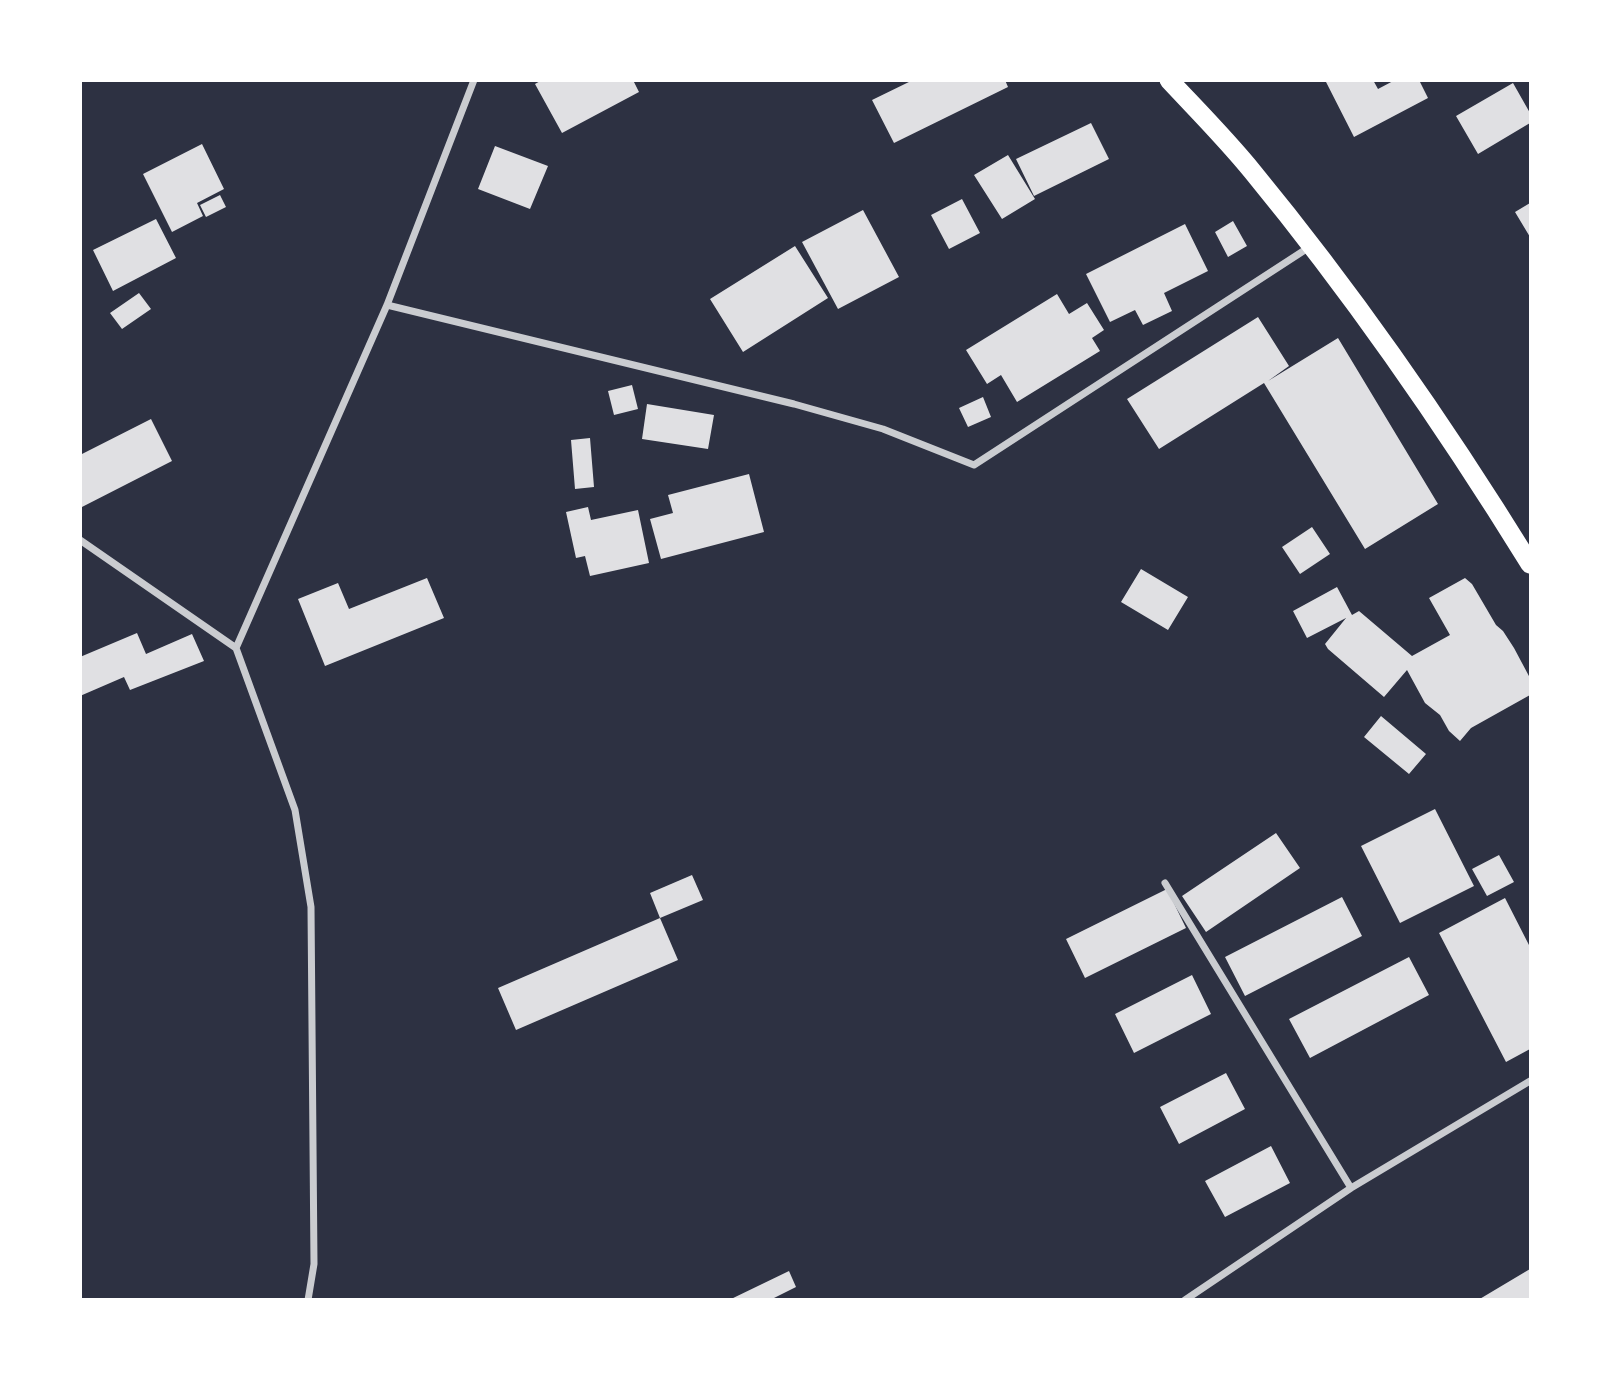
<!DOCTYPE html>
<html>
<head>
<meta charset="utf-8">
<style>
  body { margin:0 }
  #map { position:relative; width:1611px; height:1380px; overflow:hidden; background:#2d3142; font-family:"Alegreya Sans",sans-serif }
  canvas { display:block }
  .frame { position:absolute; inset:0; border:82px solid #fff; pointer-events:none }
</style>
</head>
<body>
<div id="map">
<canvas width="1611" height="1380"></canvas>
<div class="frame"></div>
</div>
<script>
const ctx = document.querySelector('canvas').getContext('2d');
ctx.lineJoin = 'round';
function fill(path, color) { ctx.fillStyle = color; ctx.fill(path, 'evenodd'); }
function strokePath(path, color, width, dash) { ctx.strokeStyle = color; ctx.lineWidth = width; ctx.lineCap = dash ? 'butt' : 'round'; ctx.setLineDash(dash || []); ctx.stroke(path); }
const building = new Path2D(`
  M542 80H633L639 92 562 133 535 84Z
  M913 80H1005L1008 87 894 143 872 100Z
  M1325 80H1373L1378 89 1395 80H1419L1428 98 1354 137Z
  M1513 83 1530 113V123L1478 154 1456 116Z
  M1091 123 1109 159 1034 196 1016 159Z
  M202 144 224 189 197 203 203 216 172 232 143 174Z
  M495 146 548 166 530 209 478 189Z
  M1008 155 1035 199 1002 219 974 175Z
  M220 195 226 207 206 217 200 205Z
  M962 199 980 233 949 249 931 215Z
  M1530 203V237L1515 212Z
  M863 210 899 277 838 309 802 242Z
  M156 219 176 258 113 291 93 250Z
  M1233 221 1247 246 1228 257 1215 232Z
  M1185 224 1208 271 1164 293 1172 311 1143 325 1135 310 1110 322 1086 274Z
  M795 246 828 298 743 352 710 299Z
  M139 293 151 309 122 329 110 313Z
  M1057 294 1069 314 1087 303 1104 330 1092 338 1100 351 1017 402 1001 375 987 384 966 350Z
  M1258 317 1289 366 1268 381 1338 338 1438 504 1365 549 1264 383 1159 449 1127 399Z
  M632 385 638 409 614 415 608 391Z
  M983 397 991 417 968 427 959 408Z
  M647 404 714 415 708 449 642 439Z
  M151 419 172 461 80 508V455Z
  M590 438 594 487 575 489 571 440Z
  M749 474 764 532 661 559 650 519 673 513 668 495Z
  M588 507 591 520 638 510 649 563 590 576 585 556 576 558 566 512Z
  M1312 527 1330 554 1300 574 1282 547Z
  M1141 569 1188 597 1168 630 1121 602Z
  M427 578 444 618 325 666 298 599 338 583 349 609Z
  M1465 578 1472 584 1496 625 1503 631 1514 648 1530 678V695L1471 728 1460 741 1449 731 1440 715 1425 703 1407 670 1384 697 1328 649 1325 644 1346 618 1307 638 1293 611 1337 587 1352 615 1359 611 1412 656 1450 635 1429 598Z
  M137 633 146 654 192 634 204 661 130 690 124 677 80 696V657Z
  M1381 716 1426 754 1409 774 1364 737Z
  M1435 809 1474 886 1400 923 1361 846Z
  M1276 833 1300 868 1206 932 1182 896Z
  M1499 855 1514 882 1487 896 1472 869Z
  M692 875 703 900 660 918 650 893Z
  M1167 889 1186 928 1085 978 1066 939Z
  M1342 897 1362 936 1245 996 1225 957Z
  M1505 898 1530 947V1049L1506 1062 1439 933Z
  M660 918 678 960 516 1030 498 988Z
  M1409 957 1429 995 1310 1058 1289 1019Z
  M1192 975 1211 1014 1134 1053 1115 1014Z
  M1226 1073 1245 1109 1179 1144 1160 1107Z
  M1271 1146 1290 1183 1225 1217 1205 1181Z
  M1530 1269V1300H1478Z
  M789 1271 796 1287 770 1300H729Z`);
const minor = new Path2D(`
  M387 305 794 404 883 429 974 465 1311 246
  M80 540 236 648 295 810 311 907 314 1264 308 1300
  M236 648 387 305 474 80
  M1165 883 1351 1188
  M1185 1300 1351 1188 1530 1081`);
const trunk = new Path2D(`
  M1169 80C1197 110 1226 139 1252 171 1354 295 1446 428 1530 564`);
fill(building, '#e0e0e3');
strokePath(minor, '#caccd0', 7);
strokePath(trunk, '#fff', 19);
</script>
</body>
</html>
